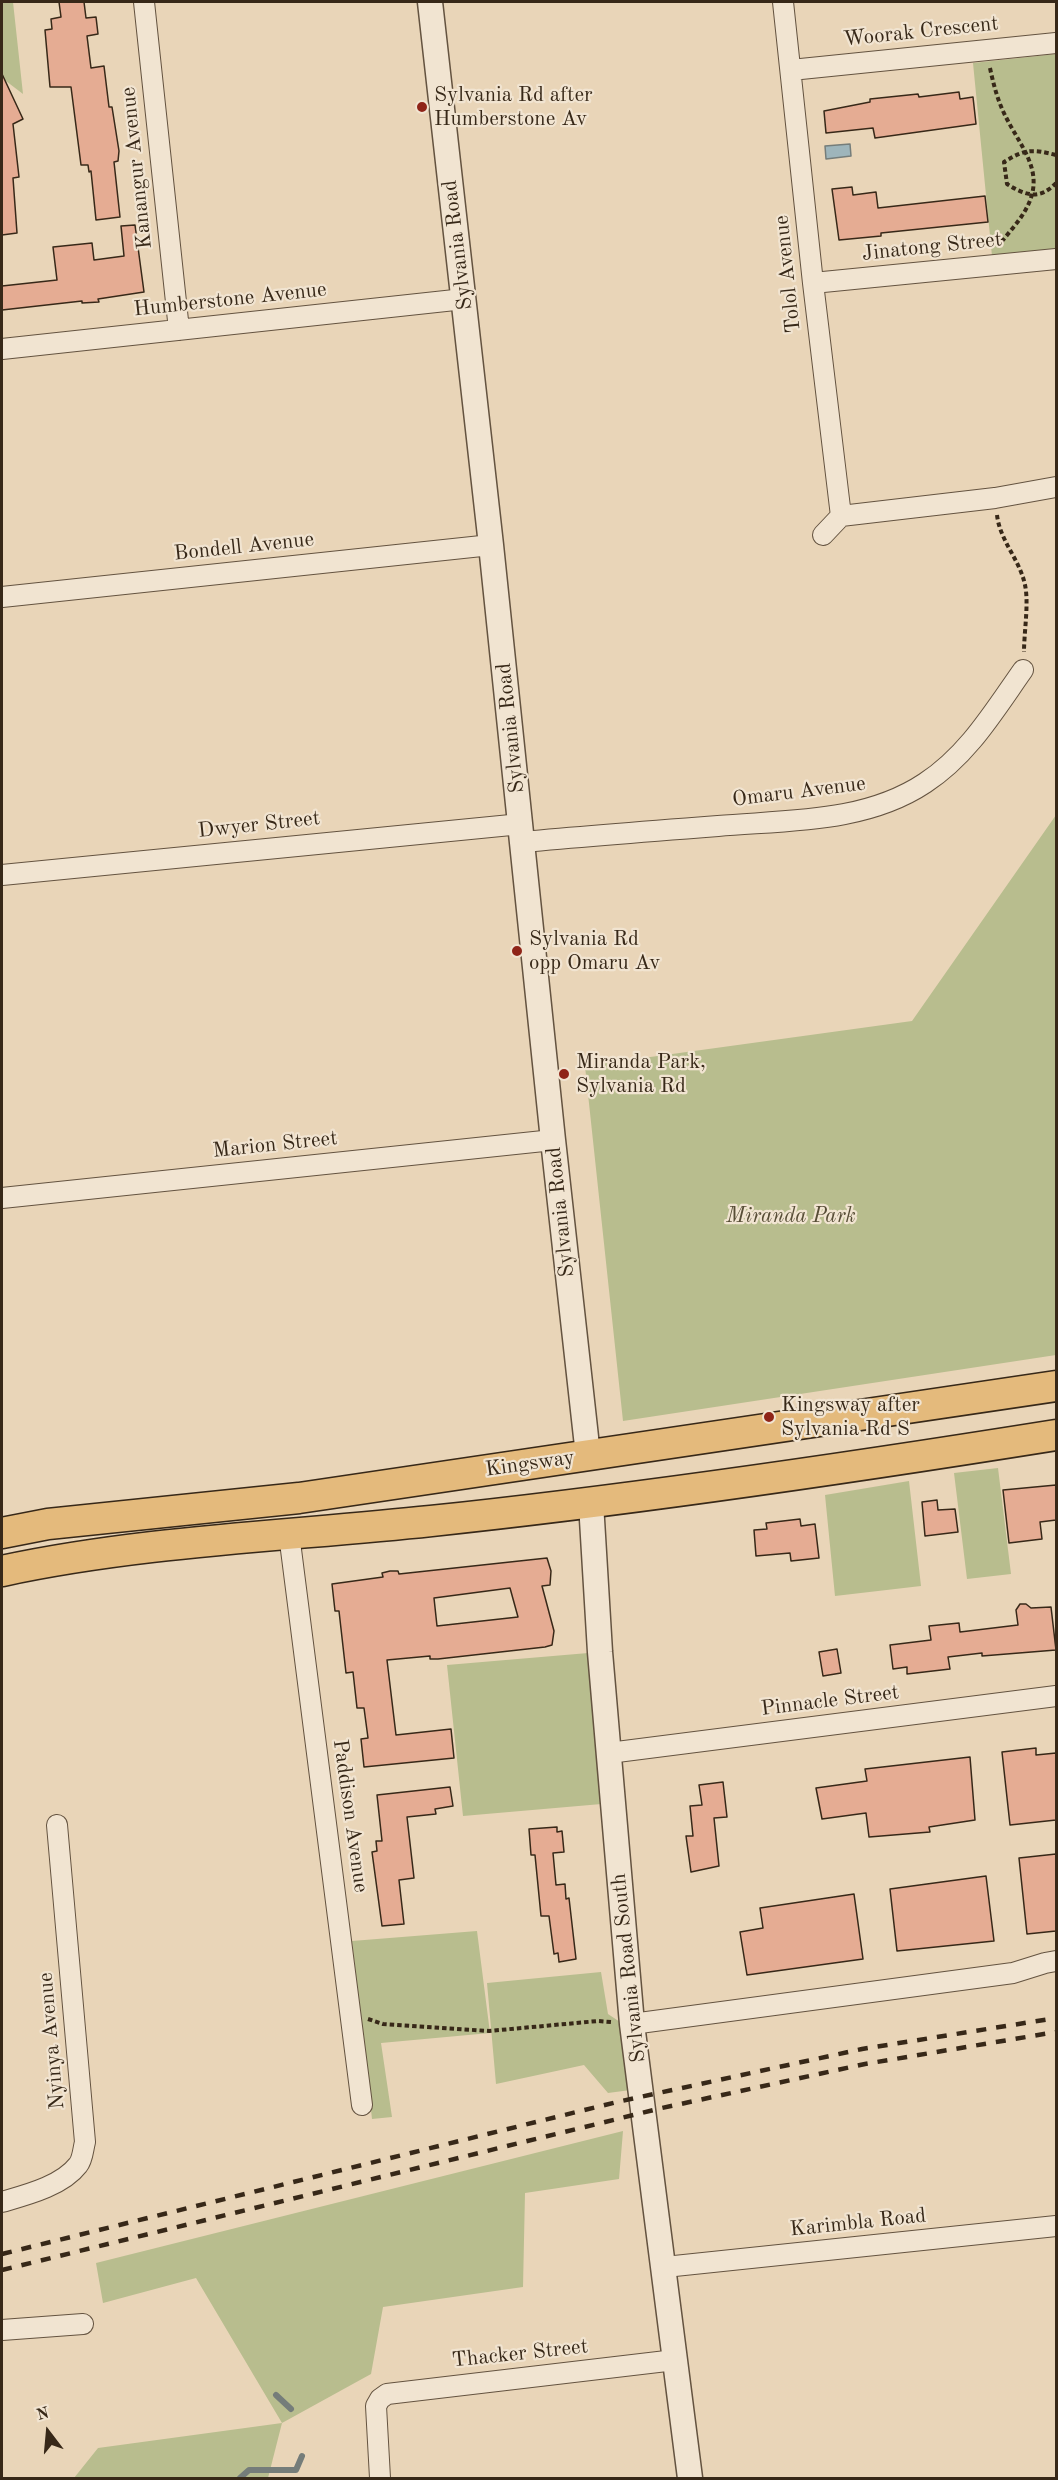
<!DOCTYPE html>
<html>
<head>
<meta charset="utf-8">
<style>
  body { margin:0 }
  #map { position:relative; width:1058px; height:2480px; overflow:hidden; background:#e9d5b8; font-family:"Old Standard TT",serif }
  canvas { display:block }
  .frame { position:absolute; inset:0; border:3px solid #372818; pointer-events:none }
  .north { position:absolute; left:18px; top:2402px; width:60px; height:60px; -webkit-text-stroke:4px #f1e4d1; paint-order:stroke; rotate:344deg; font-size:16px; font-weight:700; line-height:24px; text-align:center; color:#372818 }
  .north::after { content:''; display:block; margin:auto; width:21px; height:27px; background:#372818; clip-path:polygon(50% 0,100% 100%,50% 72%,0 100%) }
</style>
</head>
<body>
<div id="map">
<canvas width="1058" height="2480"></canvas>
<div class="frame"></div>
<div class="north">N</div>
</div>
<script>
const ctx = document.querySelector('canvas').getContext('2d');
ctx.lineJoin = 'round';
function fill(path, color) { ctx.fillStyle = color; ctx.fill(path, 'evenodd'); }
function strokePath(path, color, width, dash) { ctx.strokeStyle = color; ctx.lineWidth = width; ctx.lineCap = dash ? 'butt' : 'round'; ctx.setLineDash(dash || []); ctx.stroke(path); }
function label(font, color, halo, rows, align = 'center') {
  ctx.font = font + ' "Old Standard TT",serif'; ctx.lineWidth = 4.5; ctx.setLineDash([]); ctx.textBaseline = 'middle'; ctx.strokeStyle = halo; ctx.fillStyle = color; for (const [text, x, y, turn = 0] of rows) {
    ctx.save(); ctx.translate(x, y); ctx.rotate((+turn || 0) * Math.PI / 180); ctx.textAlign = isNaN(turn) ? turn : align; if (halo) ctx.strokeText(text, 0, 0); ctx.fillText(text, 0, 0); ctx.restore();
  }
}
const green = new Path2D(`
  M2 2H13L23 94 2 78Z
  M1056 54V249L992 256 973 63Z
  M1056 815V1355L623 1421 585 1066 912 1021Z
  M998 1468 1011 1574 967 1579 954 1473Z
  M909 1481 921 1586 835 1596 825 1495Z
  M600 1652 613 1803 463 1816 447 1665Z
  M477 1931 490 2033 381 2043 392 2117 372 2119 352 1941Z
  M601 1972 608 2014 629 2028 638 2089 608 2093 584 2065 496 2084 487 1983Z
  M623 2131 619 2179 525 2193 523 2287 383 2307 371 2374 282 2423 268 2478H74L98 2448 282 2423 196 2278 103 2303 96 2263Z`);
const water = new Path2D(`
  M850 144 851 156 826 159 825 146Z`);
const stream = new Path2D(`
  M276 2395 291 2409
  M240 2478 249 2470H296L302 2456`);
const building = new Path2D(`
  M59 2H84L86 18 96 17 98 34 87 36 91 68 104 66 109 107H112L119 151 118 161 114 162 120 217 96 220 91 171 89 172 88 165H81L71 87H50L45 30 52 29 51 19 61 17Z
  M2 74 23 119 13 124 19 177 13 178 17 233 2 235Z
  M959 92 960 99 973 97 976 124 875 138 873 128 826 133 824 111 870 102V99L918 94 919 97Z
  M852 187 853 195 876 192 878 208 985 196 988 222 881 233V236L839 240 832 189Z
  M135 225 144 292 98 299 99 302 82 303V301L2 310V286L57 280 53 247 92 243 94 260 124 256 121 226Z
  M1056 1485V1520L1040 1522 1042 1539 1009 1543 1003 1490Z
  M937 1500 938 1510 955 1509 958 1532 925 1536 922 1502Z
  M800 1519 801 1526 815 1524 819 1558 791 1561 790 1553 756 1556 754 1530 767 1529 766 1523Z
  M547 1558 551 1571 550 1585 542 1586 554 1631 552 1645 545 1647 438 1659H430V1656L387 1660 396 1735 451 1729 454 1758 364 1767 361 1739 368 1738 364 1708H357L353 1672 346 1673 339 1611H335L332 1584 383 1577 382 1573 390 1571H398L399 1574ZM510 1588 518 1617 437 1626 434 1598Z
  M1020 1604H1026L1031 1608 1051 1607 1056 1650 982 1656V1653L948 1657 950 1669 907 1674V1667L893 1669 890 1645 931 1640 929 1626 959 1623 960 1632 1018 1625 1016 1610Z
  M837 1649 841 1673 823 1676 819 1652Z
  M1036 1748V1755L1056 1753V1820L1010 1825 1002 1752Z
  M970 1757 975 1820 929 1827 930 1832 869 1837 866 1813 822 1819 816 1788 867 1781 865 1769Z
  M723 1782 727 1817 714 1818 719 1866 691 1872 686 1836H693L690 1806 702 1805 699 1785Z
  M450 1787 453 1806 435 1809 436 1814 407 1817 414 1878 399 1880 404 1924 382 1926 372 1852 377 1851 376 1841H382L377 1795Z
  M557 1827V1832L562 1831 564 1852 553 1853 556 1885 565 1884 566 1899 569 1898 576 1959 559 1962 558 1953 554 1954 549 1916H541L535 1855H531L529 1829Z
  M1056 1854V1931L1027 1934 1019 1858Z
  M986 1876 994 1941 897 1951 890 1889Z
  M854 1894 863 1959 747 1975 740 1932 763 1928 760 1908Z`);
const path = new Path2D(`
  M990 68C994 87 999 105 1008 121 1022 148 1043 171 1029 203 1022 219 1009 232 999 245
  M1056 155C1032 149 1025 149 1004 162L1007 184C1026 196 1040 200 1056 183
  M997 515C1000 541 1020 560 1025 585 1029 603 1024 632 1024 652
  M368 2019 383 2024 489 2031 598 2021 611 2022`);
const minor = new Path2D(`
  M144 2 179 330
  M783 2 813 283 841 516 823 535
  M791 70 1056 43
  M813 283 1056 259
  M2 349 464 299
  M841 516 995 498 1056 487
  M2 597 491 545
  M523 842C588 836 653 831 718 826 788 820 865 823 925 783 968 755 994 711 1023 670
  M2 875 521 824
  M2 1198 553 1140
  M289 1534 362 2105
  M609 1753 1056 1696
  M632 2024 1013 1973 1045 1963 1056 1961
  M2 2202C26 2195 62 2186 78 2165 83 2159 83 2149 85 2142L57 1825
  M665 2267 1056 2226
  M2 2330 83 2324
  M380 2478 376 2406 380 2399 387 2394 675 2360`);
const tertiary = new Path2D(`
  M430 2 491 545 553 1140 588 1455
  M591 1503 600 1652 632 2024 690 2478`);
const primary = new Path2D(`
  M2 1533 48 1524 299 1498 1056 1386
  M2 1571C141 1541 289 1536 431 1521 640 1499 849 1468 1056 1435`);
const rail = new Path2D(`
  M2 2254 617 2102 862 2049 1056 2018
  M2 2270 662 2108 865 2064 1056 2032`);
const markers = [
  [422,107,6,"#8f2418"],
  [517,951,6,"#8f2418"],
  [564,1074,6,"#8f2418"],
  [769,1417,6,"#8f2418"]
];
const streetNames = [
  ["Woorak Crescent",921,32,-6],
  ["Kanangur Avenue",137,168,-96],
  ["Sylvania Road",458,245,-97],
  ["Jinatong Street",932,247,-6],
  ["Tolol Avenue",788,274,-96],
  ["Humberstone Avenue",230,300,-6],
  ["Bondell Avenue",244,547,-6],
  ["Sylvania Road",511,728,-96],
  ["Omaru Avenue",799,792,-7],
  ["Dwyer Street",259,825,-6],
  ["Marion Street",275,1145,-6],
  ["Sylvania Road",561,1212,-96],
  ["Kingsway",530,1464,-8],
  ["Pinnacle Street",830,1701,-7],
  ["Paddison Avenue",350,1816,82],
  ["Sylvania Road South",629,1968,-96],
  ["Nyinya Avenue",52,2041,-95],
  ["Karimbla Road",858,2223,-6],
  ["Thacker Street",520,2354,-6]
];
const poiNames = [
  ["Sylvania Rd after",434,95],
  ["Humberstone Av",434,119],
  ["Sylvania Rd",529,939],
  ["opp Omaru Av",529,963],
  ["Miranda Park,",576,1062],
  ["Sylvania Rd",576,1086],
  ["Kingsway after",781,1405],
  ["Sylvania Rd S",781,1429]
];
const parkNames = [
  ["Miranda Park",791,1216]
];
fill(green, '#b8bd8e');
fill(water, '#9eb5bb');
strokePath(water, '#757d7a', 1.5);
strokePath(stream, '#757d7a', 6);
fill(building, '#e5ac93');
strokePath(building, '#372818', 1.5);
strokePath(minor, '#645340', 22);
strokePath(tertiary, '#645340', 27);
strokePath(primary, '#372818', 33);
strokePath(path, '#372818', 4, [4.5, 3]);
strokePath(minor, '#f1e4d1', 20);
strokePath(tertiary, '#f1e4d1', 24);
strokePath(primary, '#e4ba7c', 30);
strokePath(rail, '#372818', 4.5, [10, 10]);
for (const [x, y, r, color] of markers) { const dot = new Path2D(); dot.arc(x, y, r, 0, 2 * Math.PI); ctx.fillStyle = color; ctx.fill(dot); strokePath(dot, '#f1e4d1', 2); }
label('21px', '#372818', '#f1e4d1', streetNames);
label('21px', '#372818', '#f1e4d1', poiNames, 'left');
label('italic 21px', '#574d36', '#f1e4d1', parkNames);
</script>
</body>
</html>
